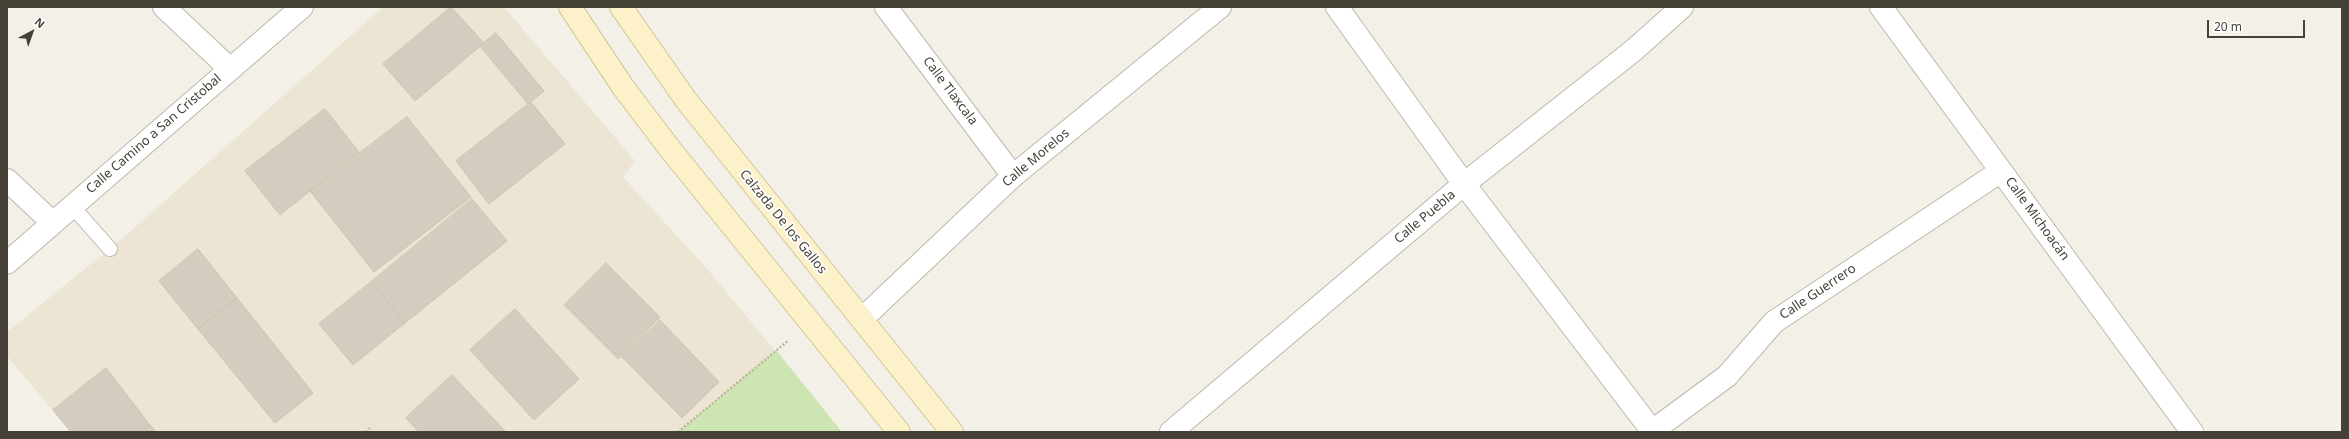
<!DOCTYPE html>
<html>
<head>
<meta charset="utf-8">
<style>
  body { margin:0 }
  #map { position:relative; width:2349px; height:439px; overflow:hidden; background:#f3f0e8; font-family:"Noto Sans",sans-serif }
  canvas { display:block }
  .frame { position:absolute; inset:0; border:8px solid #464137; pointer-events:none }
  .north { position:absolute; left:12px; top:12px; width:40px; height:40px; -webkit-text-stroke:3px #fff; paint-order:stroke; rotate:41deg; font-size:11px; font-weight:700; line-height:16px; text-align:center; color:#464137 }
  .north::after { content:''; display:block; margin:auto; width:14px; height:18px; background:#464137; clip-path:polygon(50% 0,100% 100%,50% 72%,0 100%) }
  .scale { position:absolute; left:2207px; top:20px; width:98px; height:18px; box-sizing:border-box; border:2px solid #464137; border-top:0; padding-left:5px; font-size:12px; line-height:14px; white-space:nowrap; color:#464137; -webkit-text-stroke:3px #fff; paint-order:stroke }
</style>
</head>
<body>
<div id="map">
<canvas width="2349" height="439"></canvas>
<div class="frame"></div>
<div class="north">N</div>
<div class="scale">20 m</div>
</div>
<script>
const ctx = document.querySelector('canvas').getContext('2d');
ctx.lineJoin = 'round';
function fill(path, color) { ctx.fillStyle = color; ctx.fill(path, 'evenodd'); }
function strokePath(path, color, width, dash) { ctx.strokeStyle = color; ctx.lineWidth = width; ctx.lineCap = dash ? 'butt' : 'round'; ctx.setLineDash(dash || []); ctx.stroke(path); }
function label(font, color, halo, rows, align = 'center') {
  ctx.font = font + ' "Noto Sans",sans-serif'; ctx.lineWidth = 3.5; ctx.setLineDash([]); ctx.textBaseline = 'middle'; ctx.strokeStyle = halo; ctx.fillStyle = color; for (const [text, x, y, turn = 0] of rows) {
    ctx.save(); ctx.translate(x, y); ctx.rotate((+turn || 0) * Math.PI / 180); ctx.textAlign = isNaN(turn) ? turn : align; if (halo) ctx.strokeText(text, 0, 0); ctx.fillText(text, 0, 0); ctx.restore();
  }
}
const education = new Path2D(`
  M383 7H504L635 161 623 177 709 271 842 432H71L7 356V332L123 238Z`);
const green = new Path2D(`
  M776 350 842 432H678Z`);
const building = new Path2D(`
  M451 7 484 43 415 101 383 64Z
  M496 33 544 91 528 104 480 46Z
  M531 102 565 144 489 204 456 161Z
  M325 109 359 152 280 215 245 171Z
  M407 117 471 197 374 272 310 191Z
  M472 199 507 241 405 323 371 282Z
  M198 249 237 298 198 329 159 281Z
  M606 263 660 317 618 359 564 305Z
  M371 282 405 323 353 365 319 324Z
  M237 298 313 393 275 423 198 329Z
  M515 309 579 379 534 420 470 350Z
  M660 320 719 382 682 418 622 357Z
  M106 368 150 425 141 432H71L53 410Z
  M452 375 506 432H419L406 418Z
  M150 425 156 432H141Z`);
const path = new Path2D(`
  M366 432 370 428
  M678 432 789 340`);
const service = new Path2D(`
  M72 206 110 249`);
const minor = new Path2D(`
  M164 7 229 68
  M886 7 1013 176
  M1337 7 1464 184 1653 432
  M1881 7 2192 432
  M7 180 53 223
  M7 263 302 7
  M862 319 1013 176 1220 7
  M1171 432 1464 184 1634 50 1682 7
  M1651 432 1727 376 1774 322 2001 171`);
const secondary = new Path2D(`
  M570 7 623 87 670 149 899 432
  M621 7 686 100 952 432`);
const streetNames = [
  ["Calle Tlaxcala",950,91,53],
  ["Calle Camino a San Cristobal",154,134,-41],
  ["Calle Morelos",1036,158,-40],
  ["Calle Puebla",1425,217,-40],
  ["Calle Michoacán",2037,219,54],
  ["Calzada De los Gallos",783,222,51],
  ["Calle Guerrero",1818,292,-34]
];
fill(education, '#ece5d3');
fill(green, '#cde5b3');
fill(building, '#d4ccbe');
strokePath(building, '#cfc4b1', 1);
strokePath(service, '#beb8ab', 16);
strokePath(minor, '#beb8ab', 24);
strokePath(secondary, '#d1c599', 24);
strokePath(path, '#bfb49d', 2.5, [2, 2]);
strokePath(service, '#fff', 14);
strokePath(minor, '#fff', 22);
strokePath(secondary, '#fcf1c9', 22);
label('13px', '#464137', '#fff', streetNames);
</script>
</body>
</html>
